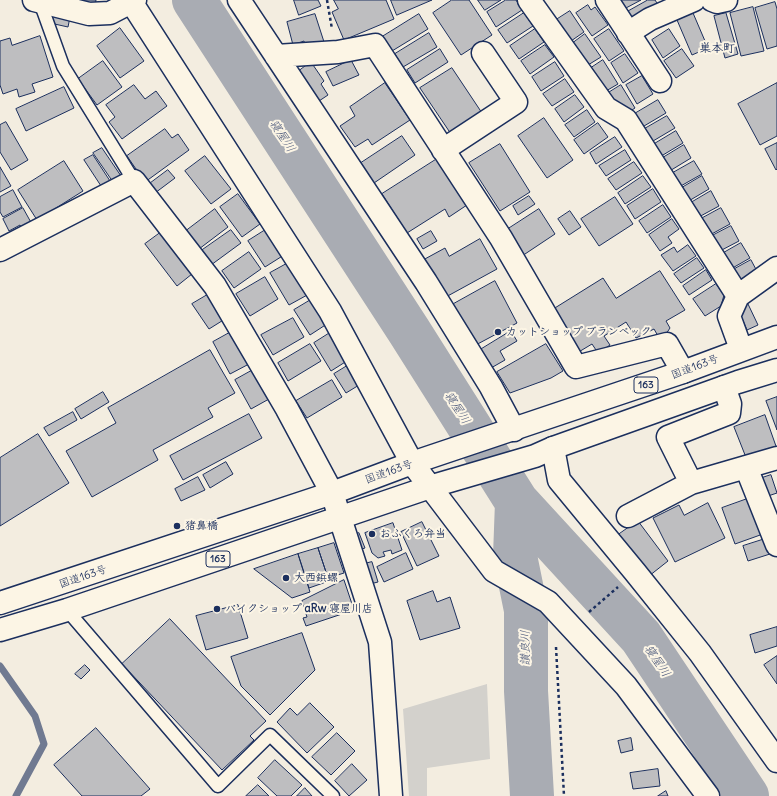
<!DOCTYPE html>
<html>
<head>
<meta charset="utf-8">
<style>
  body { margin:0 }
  canvas { display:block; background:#f3ede0 }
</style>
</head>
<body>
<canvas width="777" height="796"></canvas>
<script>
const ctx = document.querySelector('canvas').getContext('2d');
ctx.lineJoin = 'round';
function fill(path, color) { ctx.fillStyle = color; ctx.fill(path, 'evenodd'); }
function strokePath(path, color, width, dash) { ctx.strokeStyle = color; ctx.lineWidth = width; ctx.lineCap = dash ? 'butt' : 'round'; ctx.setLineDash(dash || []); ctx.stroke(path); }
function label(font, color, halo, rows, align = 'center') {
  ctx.font = font + ' Delius,"Klee One",sans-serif'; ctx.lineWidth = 4; ctx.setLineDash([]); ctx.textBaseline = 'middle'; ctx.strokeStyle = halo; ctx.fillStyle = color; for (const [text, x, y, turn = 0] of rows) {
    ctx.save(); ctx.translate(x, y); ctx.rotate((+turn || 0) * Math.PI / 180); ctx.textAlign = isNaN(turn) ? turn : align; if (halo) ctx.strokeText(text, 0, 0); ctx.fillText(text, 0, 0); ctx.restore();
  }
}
const green = new Path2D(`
  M487 684 490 759 427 768V796H409L403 709Z`);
const stream = new Path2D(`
  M0 666 35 716 44 744 16 796`);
const river = new Path2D(`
  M194 0 409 331 517 502 641 637 747 796
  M517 502 515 556 526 610V691L532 796`);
const building = new Path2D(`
  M69 0H96L95 6Z
  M294 0H318L321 6 299 15Z
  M334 0H386L394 19 344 40 332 12 338 9Z
  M391 0H432L397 15Z
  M452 0H469L492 35 461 55 433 13Z
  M478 0H501L485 10Z
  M506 0H516L522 10 496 27 487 12Z
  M621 0H641L626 8Z
  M648 0H655L661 9 635 24 627 12Z
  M775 2 777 9V46L767 49 755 8Z
  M588 5 591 10 595 7 608 25 592 36 576 13Z
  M753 7 764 51 741 56 730 13Z
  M570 11 584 32 571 41 556 20Z
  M53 13 70 17 68 27 50 23Z
  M524 13 533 26 507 43 498 30Z
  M693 13 708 48 692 55 677 20Z
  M726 13 738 54 725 58 714 16Z
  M315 14 325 45 306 50 304 41 293 45 287 22Z
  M419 14 428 29 392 51 382 37Z
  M120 28 144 61 120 78 97 46Z
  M535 29 544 42 519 59 510 46Z
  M609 29 624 51 609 61 594 39Z
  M669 29 680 46 663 58 652 40Z
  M429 33 437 47 403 67 395 54Z
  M585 34 601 57 588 65 573 43Z
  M40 36 53 77 32 84 35 92 19 97 17 89 3 94 0 85V41L10 38 12 45Z
  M545 45 554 57 530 74 521 61Z
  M440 49 448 62 415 83 407 70Z
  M682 49 694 66 676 78 664 61Z
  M625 54 638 73 623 83 611 63Z
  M351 60 359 75 333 86 326 72Z
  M603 60 618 84 606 91 591 68Z
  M103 61 122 87 97 105 78 79Z
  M311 62 324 81 321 84 328 95 316 103 295 74Z
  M555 62 564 76 541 91 532 77Z
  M452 68 482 113 451 134 420 88Z
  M642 76 653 94 637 104 626 85Z
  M565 79 574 92 552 106 543 94Z
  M385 83 410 120 372 145 368 139 355 147 340 126 355 116 350 107Z
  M777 83V136L760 145 738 104Z
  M134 85 145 99 156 91 167 106 122 139 109 122 115 117 106 105Z
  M621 85 635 108 626 114 605 95Z
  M64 87 74 108 26 131 16 109Z
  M575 95 584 107 564 122 555 109Z
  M658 100 666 113 639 129 631 116Z
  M587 110 595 122 574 137 565 125Z
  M667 116 675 128 648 144 641 131Z
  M544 118 573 160 547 178 518 136Z
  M6 122 28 160 11 170 0 152V125Z
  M598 123 608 137 584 154 574 140Z
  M165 129 172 138 178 134 189 150 145 182 127 156Z
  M676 131 683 143 658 158 651 146Z
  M402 136 415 155 374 183 361 163Z
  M615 137 622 147 596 164 590 153Z
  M777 143V169L776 170 765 149Z
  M500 144 530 192 500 211 469 163Z
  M684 145 691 158 668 172 661 159Z
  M102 148 121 176 113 182 93 153Z
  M625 150 631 160 606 176 599 166Z
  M93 155 112 184 103 189 84 160Z
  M205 156 231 189 211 204 185 171Z
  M437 159 467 205 449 217 445 209 407 233 382 194Z
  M64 161 83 191 37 220 18 190Z
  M694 161 702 174 679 187 671 174Z
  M634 162 642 173 616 190 608 179Z
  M0 167 11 186 0 192Z
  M168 170 175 178 155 193 148 185Z
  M643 176 651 187 625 204 618 193Z
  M702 176 709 189 687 202 680 189Z
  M653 189 661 202 635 219 627 206Z
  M13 190 22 207 3 217 0 212V197Z
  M711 191 719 206 697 218 689 204Z
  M238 194 260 224 242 237 220 207Z
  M529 196 535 204 518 215 513 206Z
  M615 197 633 224 599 246 581 219Z
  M663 205 671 217 647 233 639 221Z
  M23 208 33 226 23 231 20 225 9 231 3 219Z
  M721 208 730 224 708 236 699 220Z
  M215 209 228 227 199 249 186 231Z
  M539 209 555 234 522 256 505 231Z
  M570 211 581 227 569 235 558 219Z
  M672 219 679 229 668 237 672 243 660 251 649 235Z
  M731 226 739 241 718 252 710 237Z
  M267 229 284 255 265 267 248 241Z
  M231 230 241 243 211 265 201 251Z
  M431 231 437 241 423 249 417 239Z
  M160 233 192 274 177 286 145 244Z
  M480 239 497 269 444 298 423 260 445 248 449 256Z
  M741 243 750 258 729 270 720 255Z
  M688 245 696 256 673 271 661 255 674 247 677 252Z
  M249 252 261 269 234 288 222 271Z
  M697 258 704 268 681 283 674 274Z
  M751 260 759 275 739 286 731 271Z
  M290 262 309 294 289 305 270 273Z
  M706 270 712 280 689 295 683 286Z
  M660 271 685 310 666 321 670 328 666 334 658 336 654 329 636 338 626 322 604 336 610 345 598 353 592 344 577 353 550 311 603 278 616 298Z
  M265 277 278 299 250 316 236 294Z
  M495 281 517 323 472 347 450 306Z
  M716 284 724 295 721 306 705 316 693 299Z
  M209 294 225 319 209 329 192 304Z
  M314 298 330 322 310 335 294 310Z
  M748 304 758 325 747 330 740 314 743 306Z
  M293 318 304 337 273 355 261 335Z
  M333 331 350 359 331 371 314 343Z
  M511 331 517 341 500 351 505 360 491 368 480 350Z
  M231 332 249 364 230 374 213 342Z
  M310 344 321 361 288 381 278 363Z
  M546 344 563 371 551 378 510 393 497 372Z
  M210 350 235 393 208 408 213 417 153 450 158 460 92 497 66 451 116 423 108 408Z
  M352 363 364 382 346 393 334 374Z
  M253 370 269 399 251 409 235 380Z
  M332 380 342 397 307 418 296 401Z
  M103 392 109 402 81 419 75 409Z
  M777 397V430L766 401Z
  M73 412 77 420 49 436 44 428Z
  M249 414 262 438 183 480 170 456Z
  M765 415 777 449 747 460 734 427Z
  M38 434 69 483 0 526V458Z
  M226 462 233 474 210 488 203 475Z
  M771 475 777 493 765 497 759 479Z
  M198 477 205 490 181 501 175 489Z
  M750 498 763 534 735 544 722 508Z
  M708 503 725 538 675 562 653 518 679 505 684 515Z
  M638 521 668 561 649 576 618 535Z
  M422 522 439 556 417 566 401 532Z
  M393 523 402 550 392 554 391 550 383 552 385 556 378 558 372 553 365 533Z
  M359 533 365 548 355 551 350 536Z
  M765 539 770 554 748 561 743 546Z
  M334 543 344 573 328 578 318 548Z
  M318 548 329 581 309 588 298 554Z
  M406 553 413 569 384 582 377 567Z
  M298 554 310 592 292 598 254 569Z
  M372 562 378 582 366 585 360 565Z
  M344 580 354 610 306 626 303 618 307 617 302 601Z
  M433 591 437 602 450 597 460 628 420 640 407 601Z
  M238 605 248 638 206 650 196 616Z
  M170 619 266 721 250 736 254 740 222 770 122 664Z
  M777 627V646L755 653 750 635Z
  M302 633 315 670 270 715 241 686 231 657Z
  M777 656V684L764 665Z
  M85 665 90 670 81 679 75 674Z
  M310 703 334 727 307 753 277 722 290 708 297 715Z
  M96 728 150 789 141 796H82L54 765Z
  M337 733 355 751 331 775 312 757Z
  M631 738 633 750 621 753 618 741Z
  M275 760 302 785 291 796H277L258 778Z
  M352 764 367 780 349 796 335 781Z
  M658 769 660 786 633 789 630 773Z
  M258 785 269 796H246Z
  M305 788 312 796H297Z
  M666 791 668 796H658Z`);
const path = new Path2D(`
  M327 0 332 29
  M589 612 618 587
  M556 647 564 796`);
const lane = new Path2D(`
  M40 2 63 66 134 181
  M67 610 218 786 270 735 333 796`);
const street = new Path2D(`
  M34 0 89 14 110 13 135 0
  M130 0 330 311 412 463 494 571 548 602 626 686 708 796
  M239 0 426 282 491 387 514 430
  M529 0 606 108 626 120 738 296 729 316 741 349
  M607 0 660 81
  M712 0 717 2 726 0
  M628 33 650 19 694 0
  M276 56 338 52 375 45 501 238 576 367 667 344 683 372
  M443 150 516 102 483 53
  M0 250 134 181 215 286 287 409 332 493 380 642 391 796
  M738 296 777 268
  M553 448 559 480 635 572 700 653 777 761
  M746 467 777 545
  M691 483 668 437 729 413 730 404 724 387
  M628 516 691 483 777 458`);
const highway = new Path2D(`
  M0 603 332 493 412 463 683 372 777 337
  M0 630 67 610 436 485 535 456 553 448 738 382 777 370`);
const markers = [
  [498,332,4,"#1b2f5e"],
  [177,526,4,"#1b2f5e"],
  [372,534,4,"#1b2f5e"],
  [286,578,4,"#1b2f5e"],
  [217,609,4,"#1b2f5e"]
];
const shields = [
  [646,385,24],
  [218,559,24]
];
const shieldNames = [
  ["163",646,385],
  ["163",218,559]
];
const poiNames = [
  ["カットショップ ブランベック",506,332],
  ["猪鼻橋",185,526],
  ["おふくろ弁当",380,534],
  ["大西鋲螺",294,578],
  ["バイクショップ aRw 寝屋川店",225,609]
];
const streetNames = [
  ["国道163号",695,367,-21],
  ["国道163号",389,472,-20],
  ["国道163号",83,577,-19]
];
const neighbourhoodNames = [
  ["巣本町",717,49]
];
const waterNames = [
  ["寝屋川",282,136,57],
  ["寝屋川",457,408,57],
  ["讃良川",526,648,-90],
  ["寝屋川",657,661,56]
];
fill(green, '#d3d1cc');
strokePath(stream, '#707a91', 7);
strokePath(river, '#a9acb3', 44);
fill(building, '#bebec0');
strokePath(building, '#1b2f5e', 1);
strokePath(lane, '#1b2f5e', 15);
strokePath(street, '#1b2f5e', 25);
strokePath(highway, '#1b2f5e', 25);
strokePath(path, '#1b2f5e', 2.5, [3, 3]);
strokePath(lane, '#fcf5e5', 12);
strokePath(street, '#fcf5e5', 22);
strokePath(highway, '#fcf5e5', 22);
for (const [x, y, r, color] of markers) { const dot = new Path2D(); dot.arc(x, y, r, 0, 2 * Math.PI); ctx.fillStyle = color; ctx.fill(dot); strokePath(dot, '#fcf5e5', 1.5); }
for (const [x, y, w] of shields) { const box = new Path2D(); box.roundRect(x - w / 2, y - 8, w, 16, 3); ctx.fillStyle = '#fcf5e5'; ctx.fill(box); strokePath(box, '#1b2f5e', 1); }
label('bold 10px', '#1b2f5e', null, shieldNames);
label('bold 11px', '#1b2f5e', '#fcf5e5', poiNames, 'left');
label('11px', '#1b2f5e', '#fcf5e5', streetNames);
label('bold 12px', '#1b2f5e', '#fcf5e5', neighbourhoodNames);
label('italic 12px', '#465478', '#fcf5e5', waterNames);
</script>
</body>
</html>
